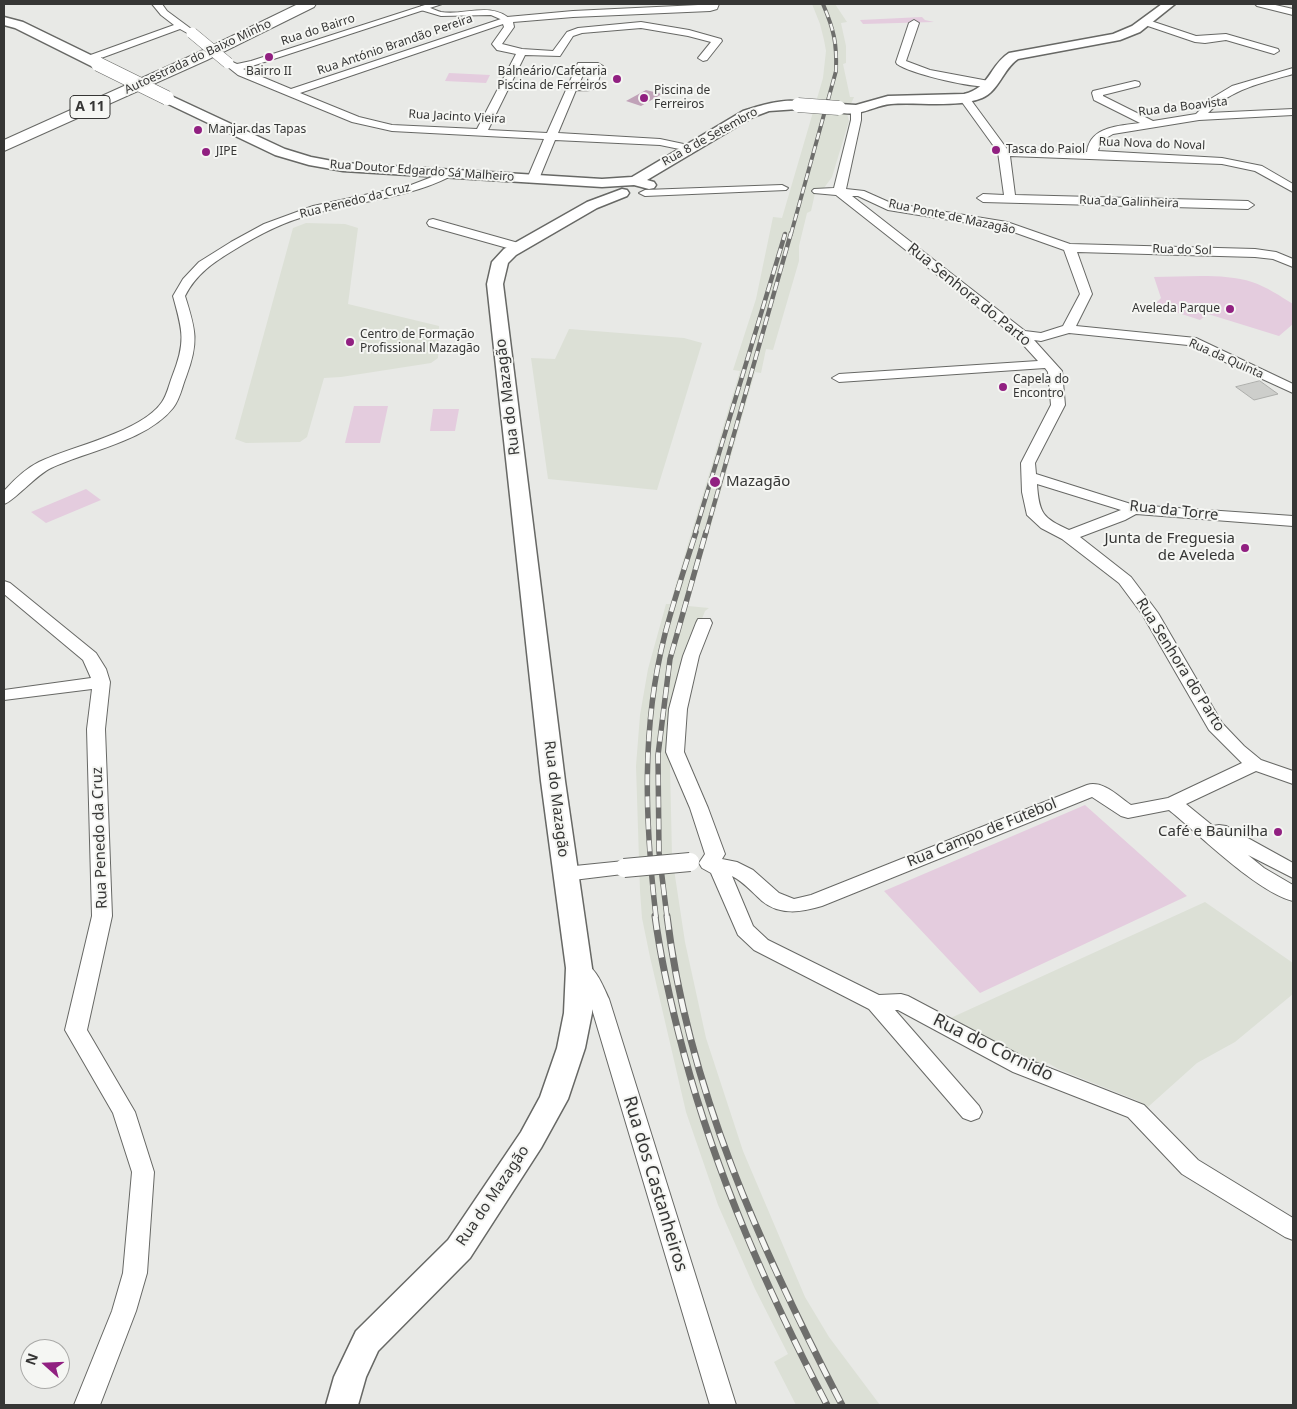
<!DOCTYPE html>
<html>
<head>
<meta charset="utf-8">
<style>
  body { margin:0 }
  #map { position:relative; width:1297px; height:1409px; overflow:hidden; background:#e8e9e6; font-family:"Noto Sans",sans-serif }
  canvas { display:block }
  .frame { position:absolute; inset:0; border:5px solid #363635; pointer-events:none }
  .north { position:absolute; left:20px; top:1339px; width:50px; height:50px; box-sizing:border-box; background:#f5f6f3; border:1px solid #a9a9a7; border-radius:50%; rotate:290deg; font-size:14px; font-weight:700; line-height:20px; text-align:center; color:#363635 }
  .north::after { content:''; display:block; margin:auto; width:18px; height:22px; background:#912081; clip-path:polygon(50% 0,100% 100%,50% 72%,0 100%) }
</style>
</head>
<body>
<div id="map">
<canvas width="1297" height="1409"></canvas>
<div class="frame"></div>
<div class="north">N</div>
</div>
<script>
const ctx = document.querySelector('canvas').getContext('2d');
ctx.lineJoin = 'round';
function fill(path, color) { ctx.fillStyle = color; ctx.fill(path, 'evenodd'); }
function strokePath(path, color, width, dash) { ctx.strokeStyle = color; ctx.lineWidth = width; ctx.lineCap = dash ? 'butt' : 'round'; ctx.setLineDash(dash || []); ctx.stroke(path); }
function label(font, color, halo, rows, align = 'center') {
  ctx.font = font + ' "Noto Sans",sans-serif'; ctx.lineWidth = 4; ctx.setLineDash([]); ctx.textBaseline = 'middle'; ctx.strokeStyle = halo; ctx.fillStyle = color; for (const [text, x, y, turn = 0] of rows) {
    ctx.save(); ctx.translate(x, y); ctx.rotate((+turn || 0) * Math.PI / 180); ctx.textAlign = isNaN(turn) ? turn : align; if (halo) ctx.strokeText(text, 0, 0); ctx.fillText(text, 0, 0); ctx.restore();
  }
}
const built = new Path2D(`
  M812 4H835L847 22 841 23 846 46V63L843 64 850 97H854L847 113 849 121 832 177 824 188 816 189 811 211 807 213 799 246V261L773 350 766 349 761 373 755 372 688 606 709 608 705 611 687 658 672 733 670 766 672 856 685 942 706 1038 743 1151 805 1297 829 1337 880 1405H796L774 1362 788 1354 755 1289 718 1205 686 1112 650 957 642 918 640 891 636 766 640 715 648 669 666 604H670L740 371 733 370 756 299 773 217 782 218 823 78 826 51 824 40 820 24Z
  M306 223 345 224 358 228 348 304 439 326 438 358 431 363 341 377 324 378 307 437 300 442 246 443 235 439 293 228Z
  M569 329 684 338 702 343 657 490 548 479 531 358 555 359Z
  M1205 902 1293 963V994L1235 1042 1197 1063 1148 1107 1136 1100 1058 1069 1048 1063 1043 1070 944 1021Z`);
const green = new Path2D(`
  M922 17 925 20 934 22 863 24 860 20Z
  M449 73 490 75 486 83 445 81Z
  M1154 277C1184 277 1224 273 1252 282 1267 287 1280 296 1293 304V324L1279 336 1208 314 1200 320 1154 305 1161 298Z
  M354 406H388L380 443H345Z
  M433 409H459L455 431H430Z
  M86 489 101 500 46 523 31 512Z
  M1085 805 1187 896 980 993 884 891Z`);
const water = new Path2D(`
  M646 90 662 94 641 106 626 101Z`);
const building = new Path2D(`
  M1260 381 1278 394 1254 400 1236 387Z`);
const pedestrian = new Path2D(`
  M421 6C428 6 434 10 441 12 464 16 491 1 511 20L507 22 491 15 441 16 421 10Z`);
const minor = new Path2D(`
  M152 4H162L167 11 194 31 189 34 180 29 93 61H85V57L174 25 161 15Z
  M428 4H442L243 69 291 89 507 17 573 11 719 4 717 9 710 11 573 17 513 22 514 27 502 44 522 49 553 51 567 32 578 28 641 22 689 30 721 39 722 41 707 60 703 61 698 58 711 42 688 36 641 28 582 33 573 36 560 56 525 55 488 130 547 133 578 63H598L603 66C595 87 601 92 576 90L558 133 660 139 693 146 695 148 689 151 660 145 555 140 539 179 533 182 527 179 544 139 392 131 352 122 238 75 223 63 228 60 237 64 251 61ZM503 24 504 27 492 44 497 50 516 54 477 129 392 125 359 117 300 93ZM586 68 592 69 586 85 579 84Z
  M1255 4H1271L1293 9V15L1257 6Z
  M1145 19 1196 36 1226 34 1278 49 1279 51 1274 54 1226 40 1205 43 1195 42 1142 24 1140 22Z
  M914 20 919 23 906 61 930 70 994 82 995 84 994 86C978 90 911 74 897 64L896 62 909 23Z
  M1293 68V74C1262 83 1231 89 1208 113L1293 109V115L1199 120 1113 134 1101 141 1098 151 1222 158 1262 166 1293 184V192L1255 171 1222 164 1010 156 1015 195 1248 201 1254 205 1248 209 983 202 977 198 983 194 1004 195 998 152 959 98 960 96H968L1007 149 1087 152C1090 126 1119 126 1140 123L1094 100 1092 93 1093 91 1135 81 1139 82 1140 84 1139 86 1103 95V96L1153 121 1196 114 1212 98 1232 86Z
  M856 106 861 109V120L846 189 864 191 891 203 1007 222 1070 244 1255 249 1276 252 1293 259V267L1273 259 1255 257 1077 252 1092 294 1076 326 1196 338 1293 384V393L1188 345 1069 333 1041 341 1034 340 1062 371 1065 405 1035 463 1036 474 1134 505 1293 516V526L1136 514 1125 520 1080 537 1131 577 1158 613 1222 723 1244 746 1261 760 1293 771V784L1256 771 1186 804 1213 826 1219 825 1226 826 1293 863V878L1248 855 1264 868 1293 885V901C1257 892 1200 835 1169 810L1128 818 1121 816 1092 797 822 906C802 912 780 916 762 901 752 892 744 882 732 876L753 926 768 940 879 995 901 994 908 996 1029 1060 1144 1105 1198 1160 1293 1218V1240L1285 1237 1182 1174 1128 1117 1013 1072 898 1010H895L979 1106 982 1112 979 1118 971 1121 963 1118 869 1009 754 950 738 935 711 873 702 868 699 863 705 854 690 808 666 752 669 709 683 656 696 623 698 619H710L712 623 699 656 687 709 684 752 708 808 725 854 722 859 737 862 753 870 779 893 794 899 811 895 1087 785C1103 780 1119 797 1131 805L1168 798 1242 763 1209 730 1142 614 1119 583 1062 539 1041 528 1027 515 1022 492 1021 463 1051 405 1048 372 1045 368 839 382 832 378 839 374 1038 361 1016 337 836 195 814 193 812 191 814 189 834 188 851 120V109ZM852 196H858L888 210 1005 229 1064 250 1080 294 1063 326 1041 333 1025 331ZM1037 484 1121 510 1069 530C1043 518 1039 514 1037 484Z
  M445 172 449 173 451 175 449 177C405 199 356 201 310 215 283 222 258 235 234 250 214 262 196 274 185 296 196 331 199 342 186 377 182 387 180 399 173 408 147 441 87 451 51 468 36 475 13 502 4 504V491C14 480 25 469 39 462 72 446 142 432 162 402 167 395 169 385 172 377 186 342 183 332 173 296L183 279 199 262 231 242 264 224 313 206 411 185Z
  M782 185 788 188 786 190 645 196 639 193 645 190Z
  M433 219 522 244 524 247 518 251 429 226 427 223 429 220Z
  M4 581 10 583 96 653 106 669 110 682 105 729 112 916 87 1030 135 1112 154 1172 147 1273 136 1311 100 1405H74L112 1311 123 1273 132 1172 113 1113 65 1030 92 916 87 729 92 689 4 700V690L91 678 83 660 4 594Z
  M624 861 631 863 634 868 631 873 565 881 558 879 555 874 558 869 565 867Z
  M579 960C596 966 602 984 609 999L736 1405H710L589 999 581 984 569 968 572 963Z`);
const tertiary = new Path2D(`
  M1162 4H1175L1140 32 1120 40 1018 59C1003 69 999 91 982 98 957 108 918 102 891 104 879 105 869 111 857 113 850 114 837 114 832 108L839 104 856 105 888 96 964 94C990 88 989 66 1009 53L1113 34 1132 26Z
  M4 17 23 22 103 61 105 64 98 68 93 67 15 28 4 25Z
  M167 94 285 149 311 157 343 163 602 179 632 177 743 111C755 107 795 94 805 105L798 109 769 111 753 117 647 180 654 182 656 185 654 188 649 189 634 185 602 187 343 171 309 165 275 155 162 101 160 98 162 95Z
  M622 189 627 190 629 193 627 196 597 208 516 255 508 263 503 284 565 781 592 968V1013L585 1048 568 1099 541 1148 470 1258 378 1351 366 1377 358 1405H326L334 1377 356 1331 448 1240 521 1132 540 1097 557 1048 564 1013 566 968 541 781 487 284 492 262 504 249 587 202Z`);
const motorway = new Path2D(`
  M298 4H316L314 7 207 60 4 151V140L195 54Z`);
const railFar3 = new Path2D(`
  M791 234 836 71C837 43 834 30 823 4`);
const railFar2 = new Path2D(`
  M695 533 785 234
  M706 533 791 233`);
const railFar1 = new Path2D(`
  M656 917C645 822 641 728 665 634 674 600 685 566 696 532
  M667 917 659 852 658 755 670 659 706 532`);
const rail = new Path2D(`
  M655 916C661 962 672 1009 684 1054 717 1177 768 1292 827 1405
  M667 916C688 1090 762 1251 842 1405`);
const minorBridgeFar1 = new Path2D(`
  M192 33 228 63`);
const minorBridge = new Path2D(`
  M624 868 690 862`);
const tertiaryBridge = new Path2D(`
  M98 64 167 98
  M798 105 839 108`);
const markers = [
  [269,57,5,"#912081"],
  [617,79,5,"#912081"],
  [644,98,5,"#912081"],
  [198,130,5,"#912081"],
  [996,150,5,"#912081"],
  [206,152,5,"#912081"],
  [1230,309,5,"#912081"],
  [350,342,5,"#912081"],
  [1003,387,5,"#912081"],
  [715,482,6,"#912081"],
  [1245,548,5,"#912081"],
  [1278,832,5,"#912081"]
];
const farStreetnames = [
  ["Rua do Bairro",318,30,-18],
  ["Rua António Brandão Pereira",395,45,-19],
  ["Autoestrada do Baixo Minho",198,57,-25],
  ["Rua da Boavista",1183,107,-7],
  ["Rua Jacinto Vieira",457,117,3],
  ["Rua 8 de Setembro",710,137,-29],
  ["Rua Nova do Noval",1152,144,2],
  ["Rua Doutor Edgardo Sá Malheiro",422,171,4],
  ["Rua Penedo da Cruz",355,201,-14],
  ["Rua da Galinheira",1129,202,2],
  ["Rua Ponte de Mazagão",952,217,12],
  ["Rua do Sol",1182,250,2],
  ["Rua da Quinta",1226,359,24]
];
const farPoinames = [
  ["Bairro II",269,72,"center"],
  ["Balneário/Cafetaria",607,72,"right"],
  ["Piscina de Ferreiros",607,86,"right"],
  ["Piscina de",654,91],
  ["Ferreiros",654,105],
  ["Manjar das Tapas",208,130],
  ["Tasca do Paiol",1006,150],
  ["JIPE",216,152],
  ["Aveleda Parque",1220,309,"right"],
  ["Centro de Formação",360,335],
  ["Profissional Mazagão",360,349],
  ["Capela do",1013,380],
  ["Encontro",1013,394]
];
const shields = [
  [90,107,40]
];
const shieldNames = [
  ["A 11",90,107]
];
const streetNames = [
  ["Rua Senhora do Parto",969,295,39],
  ["Rua do Mazagão",508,397,-97],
  ["Rua da Torre",1174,511,6],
  ["Rua Senhora do Parto",1180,665,58],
  ["Rua do Mazagão",556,799,83],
  ["Rua Campo de Futebol",982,833,-22],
  ["Rua Penedo da Cruz",100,838,-92],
  ["Rua do Mazagão",493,1196,-56]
];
const poiNames = [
  ["Mazagão",726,482,"left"],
  ["Junta de Freguesia",1235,539],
  ["de Aveleda",1235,556],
  ["Café e Baunilha",1268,832]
];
const nearStreetnames = [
  ["Rua do Cornido",993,1048,26],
  ["Rua dos Castanheiros",655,1184,73]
];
fill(built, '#dce0d6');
fill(green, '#e4ccde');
fill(water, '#c0a2b8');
fill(building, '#cdcecb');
strokePath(building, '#adaeab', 1);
strokePath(pedestrian, '#676865', 2);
strokePath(minor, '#676865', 2);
strokePath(tertiary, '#676865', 3);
strokePath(motorway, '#676865', 2);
fill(pedestrian, '#fff');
fill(minor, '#fff');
fill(tertiary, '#fff');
fill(motorway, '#fff');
strokePath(railFar3, '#6e6e6c', 4);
strokePath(railFar2, '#6e6e6c', 4.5);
strokePath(railFar1, '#6e6e6c', 5.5);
strokePath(rail, '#6e6e6c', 7);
strokePath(railFar3, '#f5f6f3', 2.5, [7]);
strokePath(railFar2, '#f5f6f3', 3, [9]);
strokePath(railFar1, '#f5f6f3', 4, [11]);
strokePath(rail, '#f5f6f3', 5, [14]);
strokePath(minorBridgeFar1, '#676865', 12, []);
strokePath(minorBridge, '#676865', 20, []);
strokePath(tertiaryBridge, '#676865', 15, []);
strokePath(minorBridgeFar1, '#fff', 11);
strokePath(minorBridge, '#fff', 18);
strokePath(tertiaryBridge, '#fff', 14);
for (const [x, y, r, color] of markers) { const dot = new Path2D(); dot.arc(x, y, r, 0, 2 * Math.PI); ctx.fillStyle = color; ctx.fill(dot); strokePath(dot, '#f5f6f3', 2); }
label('12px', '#363635', '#f5f6f3', farStreetnames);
label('12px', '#363635', '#f5f6f3', farPoinames, 'left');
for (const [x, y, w] of shields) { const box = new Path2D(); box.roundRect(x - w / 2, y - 11.5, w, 23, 4); ctx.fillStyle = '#f5f6f3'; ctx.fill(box); strokePath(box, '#363635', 1); }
label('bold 14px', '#363635', null, shieldNames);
label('15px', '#363635', '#f5f6f3', streetNames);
label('15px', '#363635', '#f5f6f3', poiNames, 'right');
label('18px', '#363635', '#f5f6f3', nearStreetnames);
</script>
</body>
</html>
